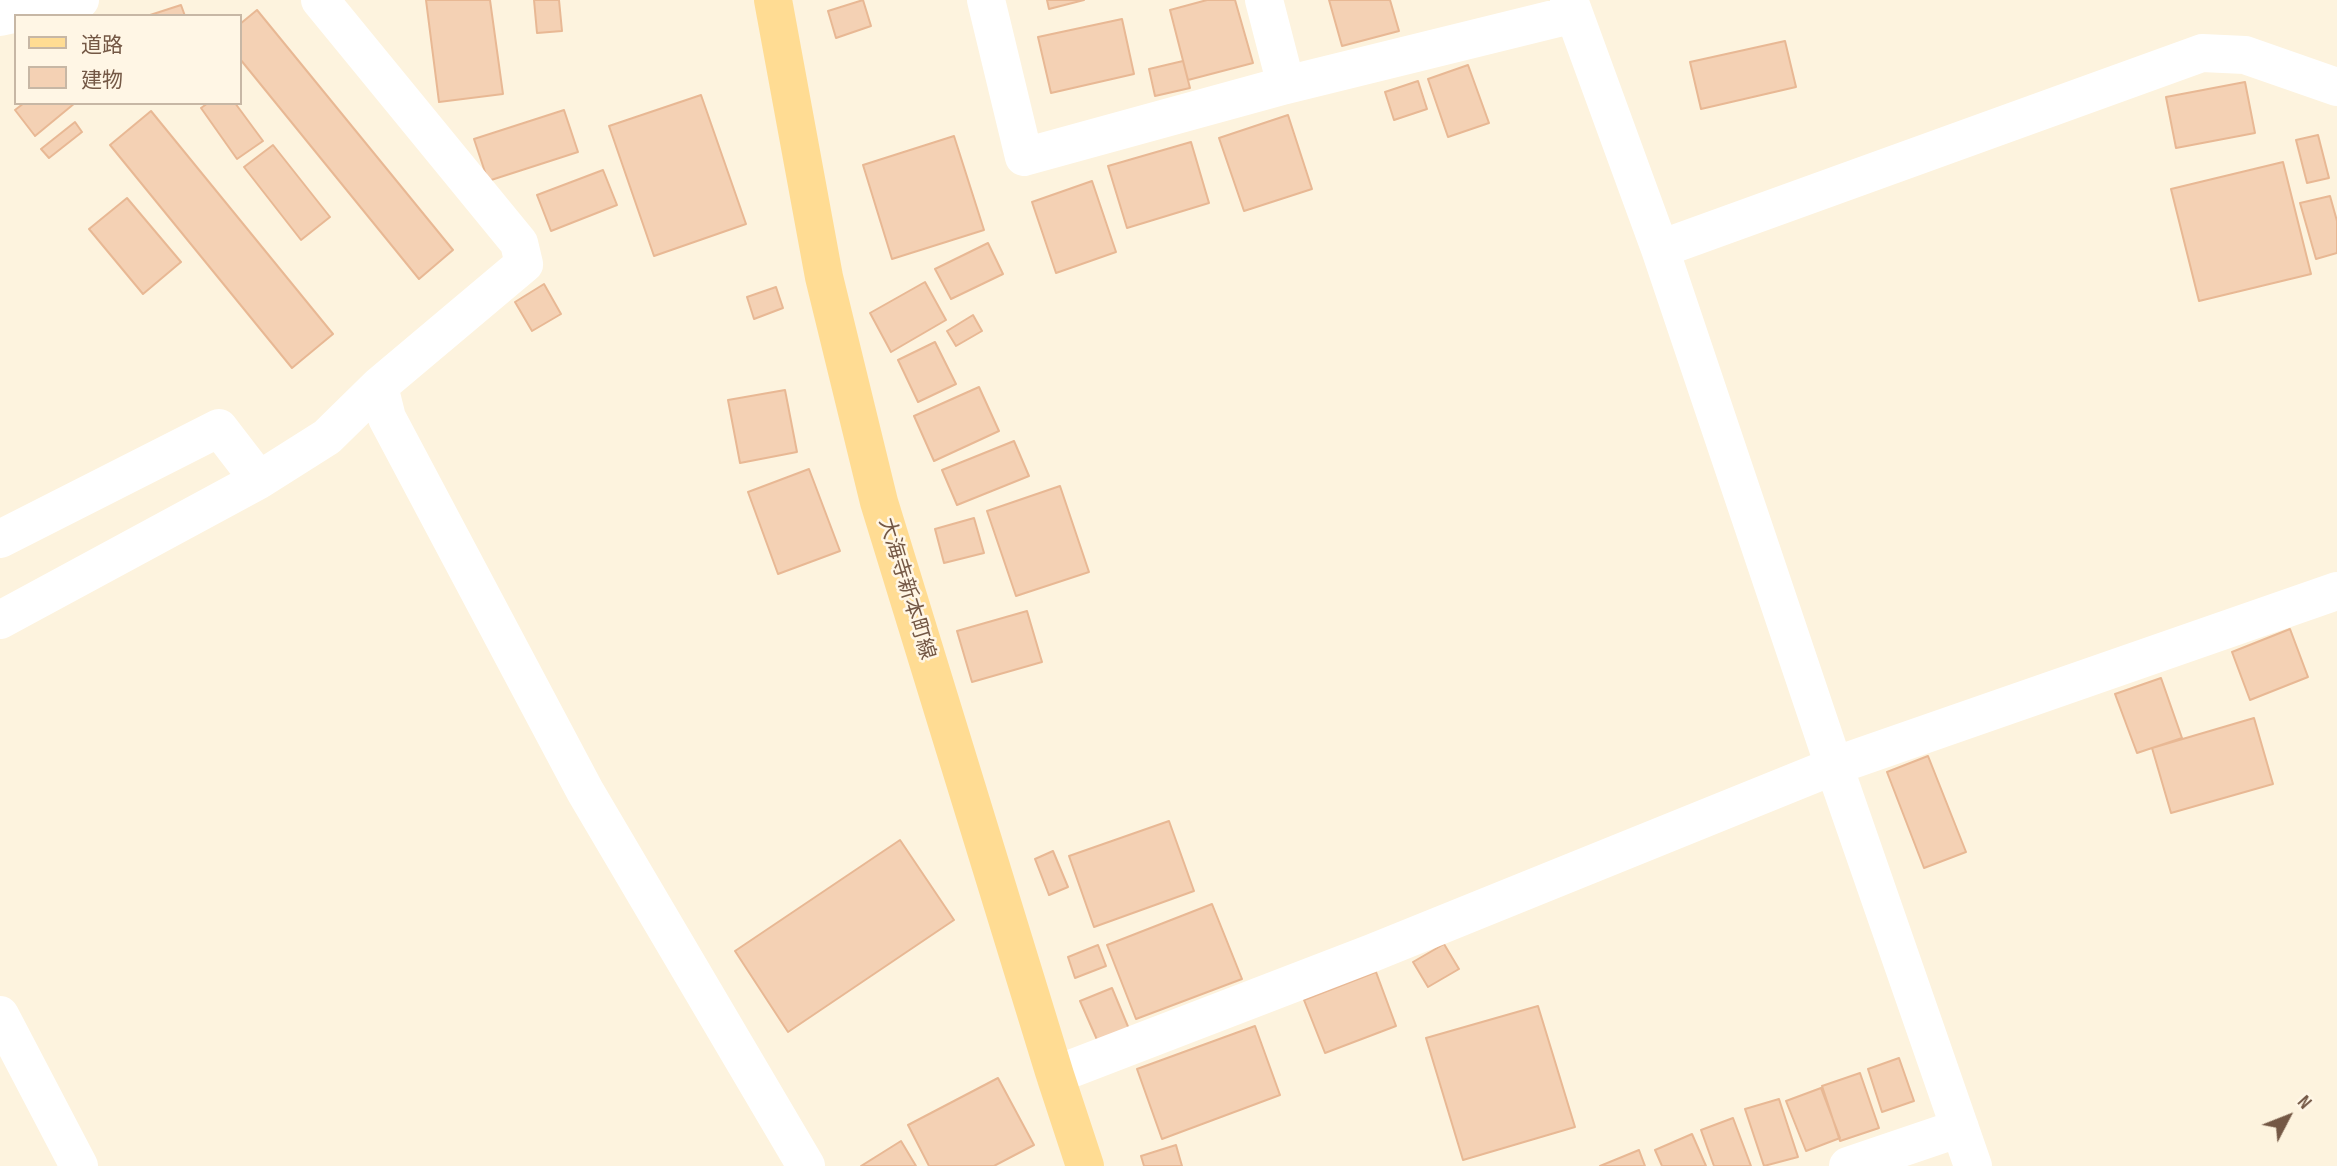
<!DOCTYPE html>
<html>
<head>
<meta charset="utf-8">
<style>
  body { margin:0 }
  #map { position:relative; width:2337px; height:1166px; overflow:hidden; background:#fdf3de; font-family:"Sofia Sans Condensed","Noto Sans JP",sans-serif }
  canvas { display:block }
  .legend { position:absolute; left:14px; top:14px; width:228px; height:91px; box-sizing:border-box; background:#fff6e5; border:2px solid #c7b7a5; margin:0; padding:9px 12px; list-style:none; font-size:21px; color:#745845 }
  .legend li { display:flex; align-items:center; gap:14px; height:35px }
  .legend b { width:35px; border:2px solid #c7b7a5 }
  .north { position:absolute; left:2253px; top:1082px; width:70px; height:70px; -webkit-text-stroke:5px #fff6e5; paint-order:stroke; rotate:48deg; font-size:19px; font-weight:700; line-height:28px; text-align:center; color:#745845 }
  .north::after { content:''; display:block; margin:auto; width:24px; height:32px; background:#745845; clip-path:polygon(50% 0,100% 100%,50% 72%,0 100%) }
</style>
</head>
<body>
<div id="map">
<canvas width="2337" height="1166"></canvas>
<ul class="legend">
<li><b style="height:9px;background:#ffdc93"></b>道路</li>
<li><b style="height:19px;background:#f4d1b4"></b>建物</li>
</ul>
<div class="north">N</div>
</div>
<script>
const ctx = document.querySelector('canvas').getContext('2d');
ctx.lineJoin = 'round';
function fill(path, color) { ctx.fillStyle = color; ctx.fill(path, 'evenodd'); }
function strokePath(path, color, width, dash) { ctx.strokeStyle = color; ctx.lineWidth = width; ctx.lineCap = dash ? 'butt' : 'round'; ctx.setLineDash(dash || []); ctx.stroke(path); }
function label(font, color, halo, rows, align = 'center') {
  ctx.font = font + ' "Sofia Sans Condensed","Noto Sans JP",sans-serif'; ctx.lineWidth = 5; ctx.setLineDash([]); ctx.textBaseline = 'middle'; ctx.strokeStyle = halo; ctx.fillStyle = color; for (const [text, x, y, turn = 0] of rows) {
    ctx.save(); ctx.translate(x, y); ctx.rotate((+turn || 0) * Math.PI / 180); ctx.textAlign = isNaN(turn) ? turn : align; if (halo) ctx.strokeText(text, 0, 0); ctx.fillText(text, 0, 0); ctx.restore();
  }
}
const building = new Path2D(`
  M426 0H490L503 94 439 102Z
  M534 0H559L562 31 537 33Z
  M863 0 871 26 836 38 828 11Z
  M1047 0H1084L1049 9Z
  M1207 0H1235L1253 63 1188 80 1170 10Z
  M1329 0H1390L1399 31 1342 46Z
  M181 5 185 16H147Z
  M257 10 453 250 419 279 240 59V24Z
  M1122 19 1134 74 1051 93 1038 37Z
  M1785 41 1796 87 1701 109 1690 62Z
  M1183 61 1190 88 1155 96 1149 69Z
  M1468 65 1489 123 1448 137 1428 79Z
  M1418 81 1427 109 1394 120 1385 92Z
  M2245 82 2255 133 2176 148 2166 97Z
  M701 95 746 224 654 256 609 126Z
  M24 103H75L35 136 15 110Z
  M208 103H235L263 141 237 159 201 108Z
  M564 110 578 152 488 181 474 139Z
  M151 111 333 334 292 368 110 145Z
  M1288 115 1312 189 1244 211 1219 138Z
  M75 122 82 132 49 158 41 149Z
  M2318 135 2329 178 2307 183 2296 140Z
  M954 136 984 230 892 259 863 165Z
  M1191 142 1209 203 1127 228 1108 166Z
  M273 145 330 217 301 240 244 167Z
  M2283 162 2311 274 2199 301 2171 189Z
  M603 170 617 205 551 231 537 195Z
  M1092 181 1116 252 1056 273 1032 202Z
  M2330 196 2337 221V253L2316 259 2300 203Z
  M127 198 181 262 143 294 89 229Z
  M988 243 1003 274 951 299 935 269Z
  M925 282 946 320 891 352 870 313Z
  M544 284 561 314 532 331 515 302Z
  M776 287 783 308 754 319 747 297Z
  M973 315 982 331 956 346 947 331Z
  M935 342 956 384 918 402 898 360Z
  M979 387 999 431 934 461 914 416Z
  M785 390 797 452 740 463 728 400Z
  M1014 441 1029 476 957 505 942 470Z
  M809 469 840 551 778 574 748 492Z
  M1060 486 1089 572 1016 596 987 511Z
  M974 518 984 553 944 563 935 529Z
  M1027 611 1042 662 972 682 957 631Z
  M2290 629 2308 677 2250 700 2232 652Z
  M2161 678 2182 738 2137 753 2115 694Z
  M2254 718 2273 784 2171 813 2152 748Z
  M1928 756 1966 852 1924 868 1887 772Z
  M1169 821 1194 891 1094 927 1069 856Z
  M900 840 954 920 788 1032 735 951Z
  M1053 851 1068 887 1049 895 1035 859Z
  M1212 904 1242 979 1136 1019 1107 945Z
  M1444 944 1459 969 1428 987 1413 962Z
  M1098 945 1106 966 1075 978 1068 957Z
  M1376 972 1396 1026 1325 1053 1304 1000Z
  M1112 988 1129 1029 1098 1042 1080 1001Z
  M1538 1006 1575 1127 1463 1160 1426 1038Z
  M1255 1026 1280 1095 1162 1139 1137 1069Z
  M1899 1058 1914 1101 1882 1112 1868 1069Z
  M1860 1073 1879 1128 1840 1141 1822 1086Z
  M998 1078 1034 1145 994 1166H929L908 1125Z
  M1821 1088 1840 1138 1806 1151 1786 1101Z
  M1779 1099 1798 1157 1764 1166 1745 1109Z
  M1733 1118 1751 1166H1714L1701 1130Z
  M1692 1134 1706 1166H1662L1655 1150Z
  M901 1141 916 1166H861Z
  M1176 1145 1182 1166H1144L1141 1156Z
  M1639 1150 1645 1166H1600Z`);
const minor = new Path2D(`
  M320 0 519 243 524 264 379 386 387 418 585 791 806 1166
  M986 0 1024 157 1286 85 1574 14
  M1264 0 1286 85
  M1569 0 1660 249 1834 766 1973 1166
  M0 17 80 0
  M1660 249 2202 53 2245 55 2337 87
  M0 539 219 428 259 480
  M0 620 259 480 327 437 379 386
  M0 1015 79 1166
  M1055 1075 1372 953 1834 766 2337 591
  M1848 1166 1960 1128`);
const major = new Path2D(`
  M773 0 824 277 879 502 1055 1075 1085 1166`);
const streetNames = [
  ["大海寺新本町線",906,589,73]
];
fill(building, '#f4d1b4');
strokePath(building, '#e8b894', 2);
strokePath(minor, '#fff', 38);
strokePath(major, '#ffdc93', 38);
label('21px', '#745845', '#fff6e5', streetNames);
</script>
</body>
</html>
